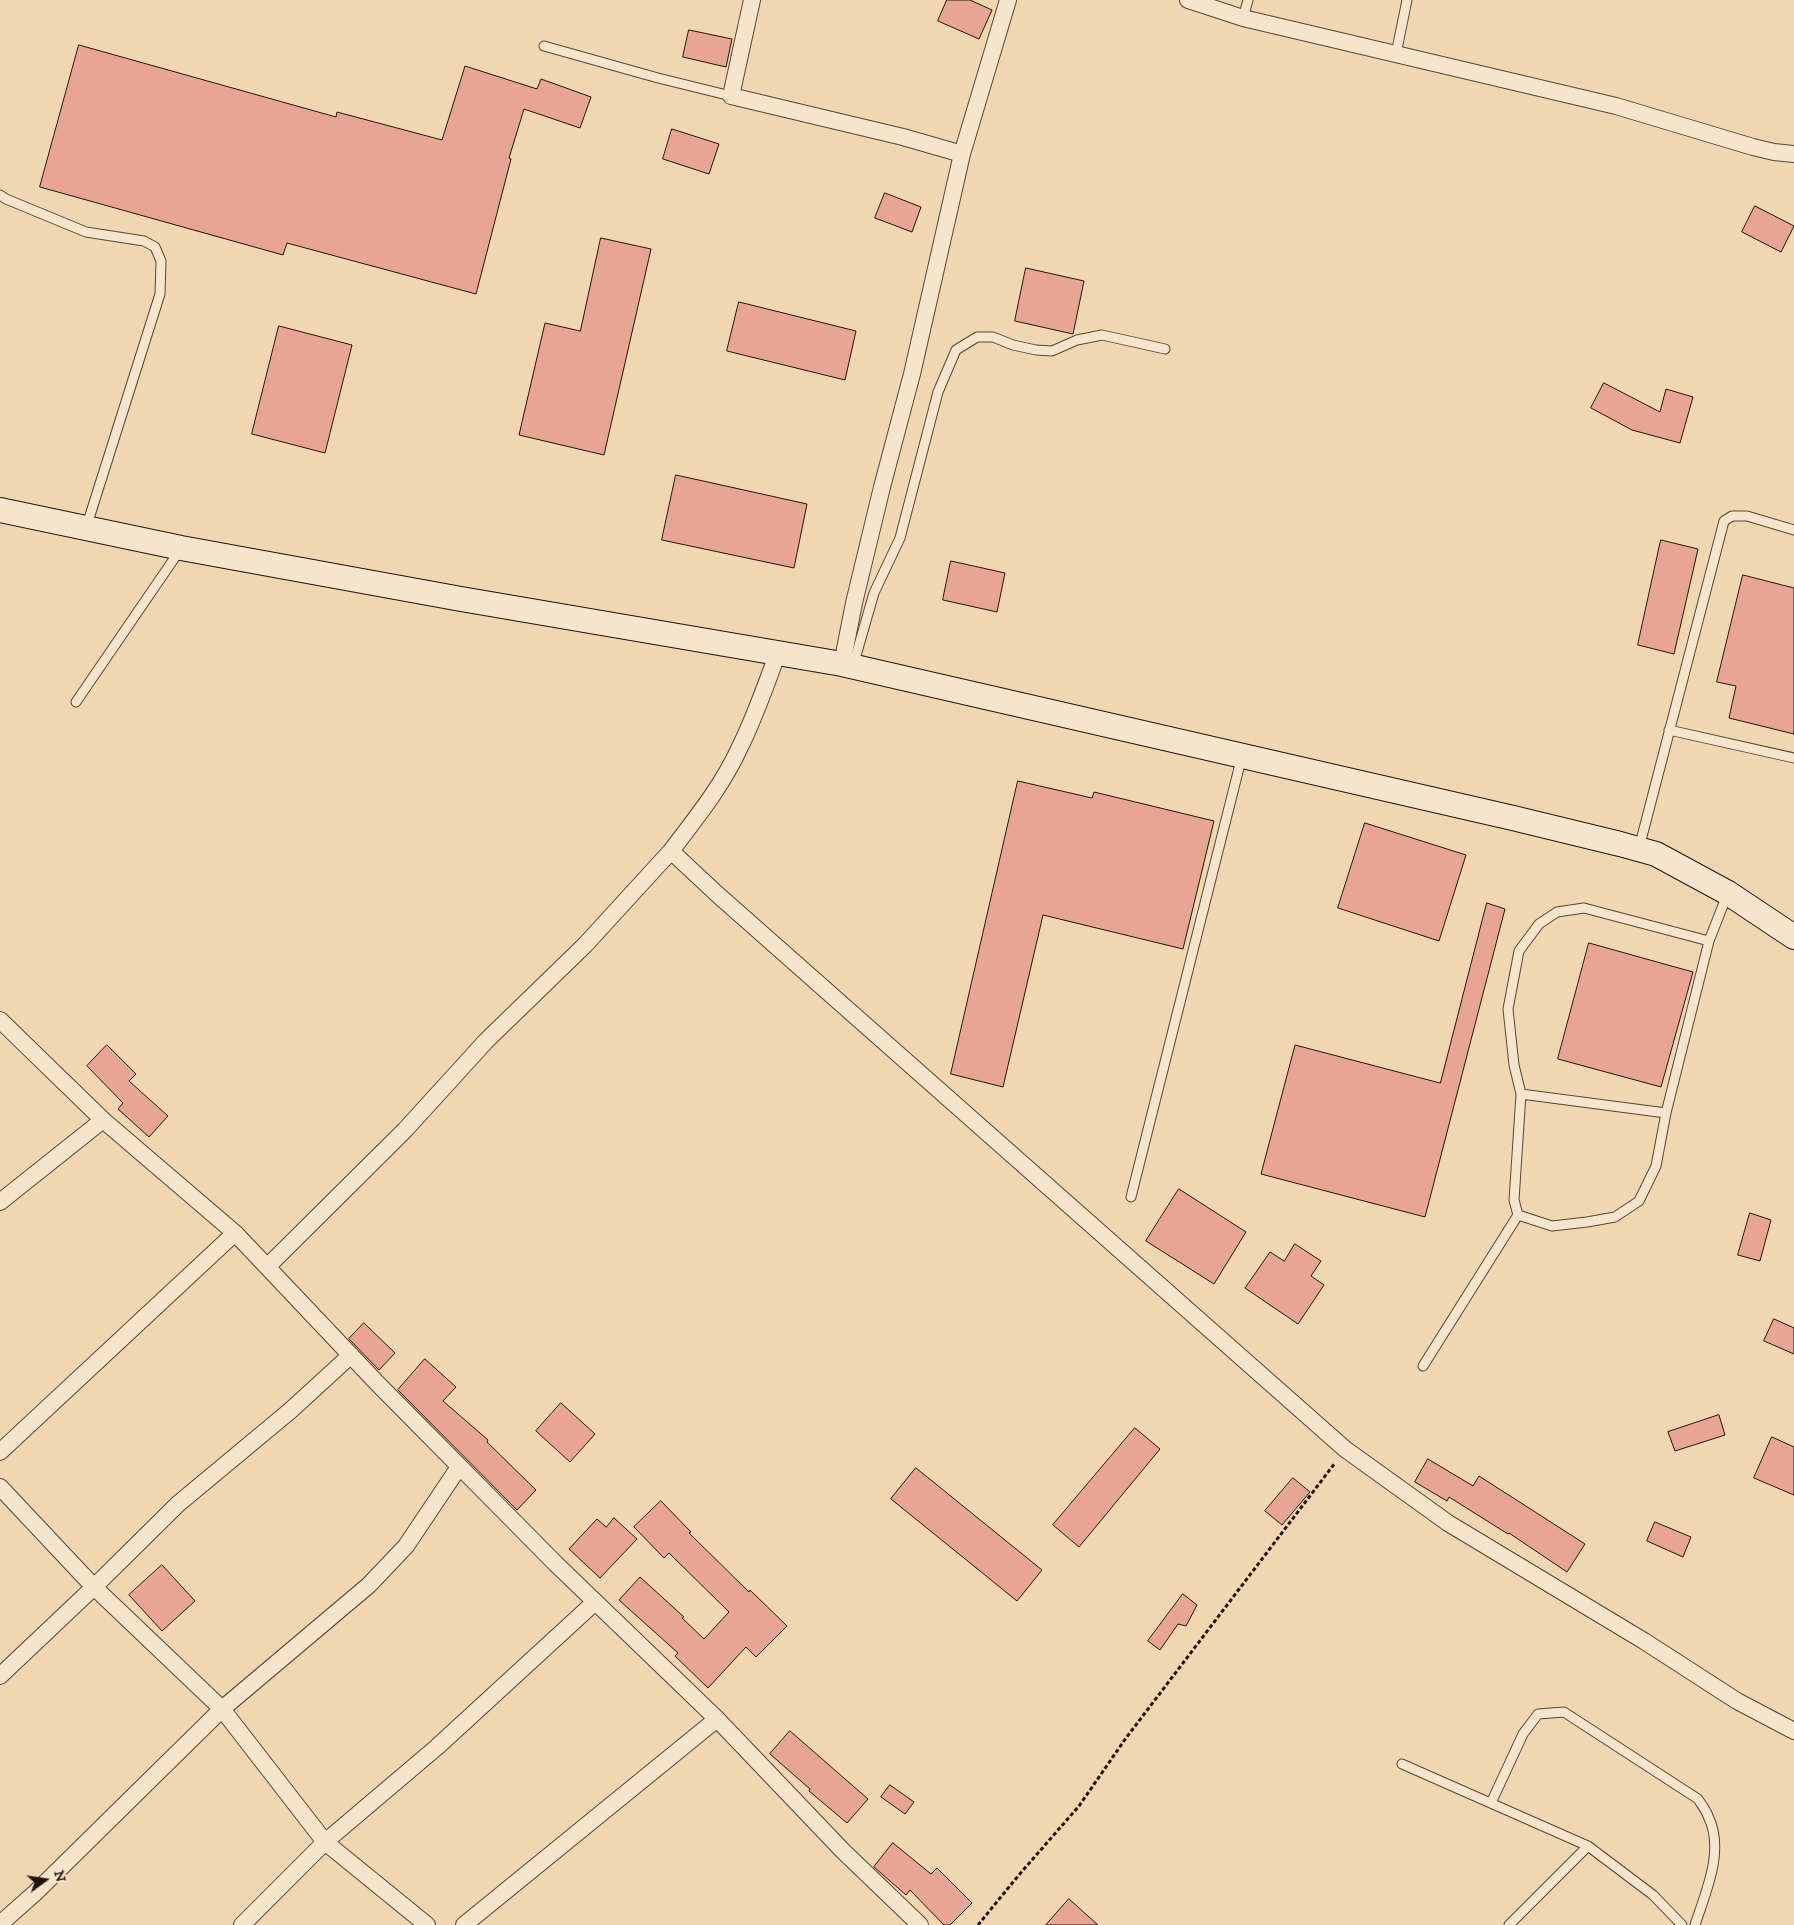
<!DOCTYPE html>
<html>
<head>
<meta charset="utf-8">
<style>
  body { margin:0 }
  #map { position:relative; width:1794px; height:1925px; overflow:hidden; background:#f0d7b2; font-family:"IM FELL DW Pica",serif }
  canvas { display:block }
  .north { position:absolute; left:20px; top:1855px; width:50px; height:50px; -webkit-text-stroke:4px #f5e5cd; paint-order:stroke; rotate:76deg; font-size:14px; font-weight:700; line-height:20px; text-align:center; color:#24140e }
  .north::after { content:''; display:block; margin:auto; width:18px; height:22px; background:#24140e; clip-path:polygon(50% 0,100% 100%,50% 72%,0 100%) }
</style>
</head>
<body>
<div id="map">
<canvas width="1794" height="1925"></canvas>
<div class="north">N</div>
</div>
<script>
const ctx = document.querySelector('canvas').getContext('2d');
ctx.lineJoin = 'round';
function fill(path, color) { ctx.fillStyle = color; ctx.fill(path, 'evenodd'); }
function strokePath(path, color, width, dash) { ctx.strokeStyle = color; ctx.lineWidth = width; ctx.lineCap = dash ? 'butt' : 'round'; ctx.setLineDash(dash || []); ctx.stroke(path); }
const building = new Path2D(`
  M947 0H970L992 10 979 39 938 21Z
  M689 30 732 39 726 67 683 57Z
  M79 45 336 117 337 112 442 140 465 66 537 89 541 79 591 97 580 128 524 109 509 158 511 159 476 294 287 243 283 255 40 187Z
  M672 129 719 144 709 174 663 159Z
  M885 193 921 207 912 232 875 218Z
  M1755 206 1794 226 1781 252 1742 232Z
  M601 238 651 249 604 455 519 435 545 323 580 331Z
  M1026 268 1084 281 1073 334 1015 321Z
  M739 302 856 331 845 380 727 351Z
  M279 326 352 345 325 453 252 434Z
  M1604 383 1660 412 1666 389 1693 397 1680 443 1632 430 1591 408Z
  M676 475 807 504 794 568 662 540Z
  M1661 540 1698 549 1674 654 1638 645Z
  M951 561 1005 573 997 612 943 600Z
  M1743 575 1794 588V734L1729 718 1736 686 1717 682Z
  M1018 781 1092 798 1094 792 1214 821 1183 949 1043 915 1003 1087 951 1074Z
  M1365 823 1466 855 1439 941 1338 908Z
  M1487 903 1505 909 1425 1217 1261 1174 1295 1045 1440 1083Z
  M1589 943 1693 972 1661 1087 1558 1059Z
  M107 1045 136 1074 129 1081 168 1116 149 1137 118 1109 123 1103 87 1066Z
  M1179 1189 1246 1232 1214 1284 1146 1241Z
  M1750 1213 1771 1220 1760 1261 1738 1255Z
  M1295 1244 1321 1261 1311 1276 1324 1285 1298 1324 1245 1288 1270 1252 1284 1261Z
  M1774 1319 1794 1328V1354L1764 1341Z
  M364 1323 395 1353 379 1370 349 1339Z
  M425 1359 456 1387 443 1401 488 1440 487 1442 536 1490 517 1510 398 1390Z
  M561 1403 595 1434 570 1462 536 1431Z
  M1719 1415 1725 1435 1675 1451 1668 1432Z
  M1135 1428 1160 1449 1079 1547 1053 1525Z
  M1772 1437 1794 1447V1495L1754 1478Z
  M1428 1459 1473 1486 1479 1476 1585 1544 1567 1572 1509 1533 1508 1534 1449 1497 1447 1501 1415 1482Z
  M916 1468 1042 1570 1017 1601 891 1499Z
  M1293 1478 1310 1492 1282 1525 1265 1511Z
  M661 1501 691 1532 689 1533 749 1592 750 1590 787 1626 756 1657 746 1647 708 1688 675 1656 678 1653 619 1600 640 1577 684 1617 682 1618 704 1639 729 1612 669 1553 664 1558 634 1527Z
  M614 1518 637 1539 600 1578 569 1549 597 1519 606 1527Z
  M1655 1522 1691 1537 1683 1557 1647 1541Z
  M162 1565 195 1601 162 1631 129 1595Z
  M1183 1594 1197 1605 1186 1626 1178 1624 1160 1650 1148 1641Z
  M790 1731 868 1799 847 1823 809 1791 810 1789 770 1754Z
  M890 1785 914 1802 905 1814 881 1797Z
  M893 1843 931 1874 937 1868 972 1903 950 1925H944L910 1890 906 1895 874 1867Z
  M1069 1899 1098 1925H1046Z`);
const path = new Path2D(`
  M978 1925 1018 1876 1079 1806 1126 1738 1335 1463`);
const lane = new Path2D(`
  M1243 18 1248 0
  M544 46 658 78 731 96
  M1396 54 1407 0
  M0 195 6 199 86 232 144 241 155 247 161 261 160 294 86 528
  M853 666 874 593 900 538 938 392 956 350 977 337H993L1013 345 1036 350 1052 351 1077 340 1102 335 1165 349
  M76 702 180 550
  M1669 730 1794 758
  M1639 848 1724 521 1732 516H1747L1794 530
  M1521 1094 1666 1113
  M1131 1197 1242 756
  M1518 1215 1514 1200 1521 1094 1514 1065 1508 1009 1519 951 1539 924 1557 912 1584 908 1709 941
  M1423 1366 1518 1215 1552 1226 1587 1222 1615 1217 1639 1201 1656 1166 1666 1113 1709 941 1727 895
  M1402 1764 1588 1846 1653 1895 1682 1925
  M1491 1803 1523 1734 1538 1714 1564 1712 1698 1799C1701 1804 1706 1810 1708 1816 1725 1850 1706 1891 1695 1925
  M1509 1925 1588 1846`);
const street = new Path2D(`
  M752 0 731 96 903 137 962 154
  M1188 0 1243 18 1616 106 1753 147 1774 152 1794 154
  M842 664 854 603 882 487 912 374 962 154 1008 0
  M671 851C696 818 722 786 739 749 755 717 766 685 778 652
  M0 1020 103 1120 235 1233 377 1383 556 1564 717 1719 843 1851 920 1925
  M0 1202 103 1120
  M267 1267 405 1130 486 1041 585 945 671 851 717 894 1345 1449 1448 1523 1644 1641 1737 1701 1794 1731
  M0 1452 235 1233
  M0 1487 94 1587 222 1709 325 1842 427 1925
  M0 1676 94 1587 178 1504 291 1410 351 1355
  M0 1924 35 1893 222 1709 369 1585 406 1546 459 1467
  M242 1925 325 1842 437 1747 595 1602
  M464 1925 717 1719`);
const secondary = new Path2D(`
  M0 510 181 548 461 599 842 664 1513 818 1620 844 1656 854 1728 893 1794 937`);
fill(building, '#e8a594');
strokePath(building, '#24140e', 1);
strokePath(lane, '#574537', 11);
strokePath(street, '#574537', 18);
strokePath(secondary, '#24140e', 26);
strokePath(path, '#24140e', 3, [4, 2.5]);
strokePath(lane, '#f5e5cd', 9);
strokePath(street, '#f5e5cd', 16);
strokePath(secondary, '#f5e5cd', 24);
</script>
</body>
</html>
